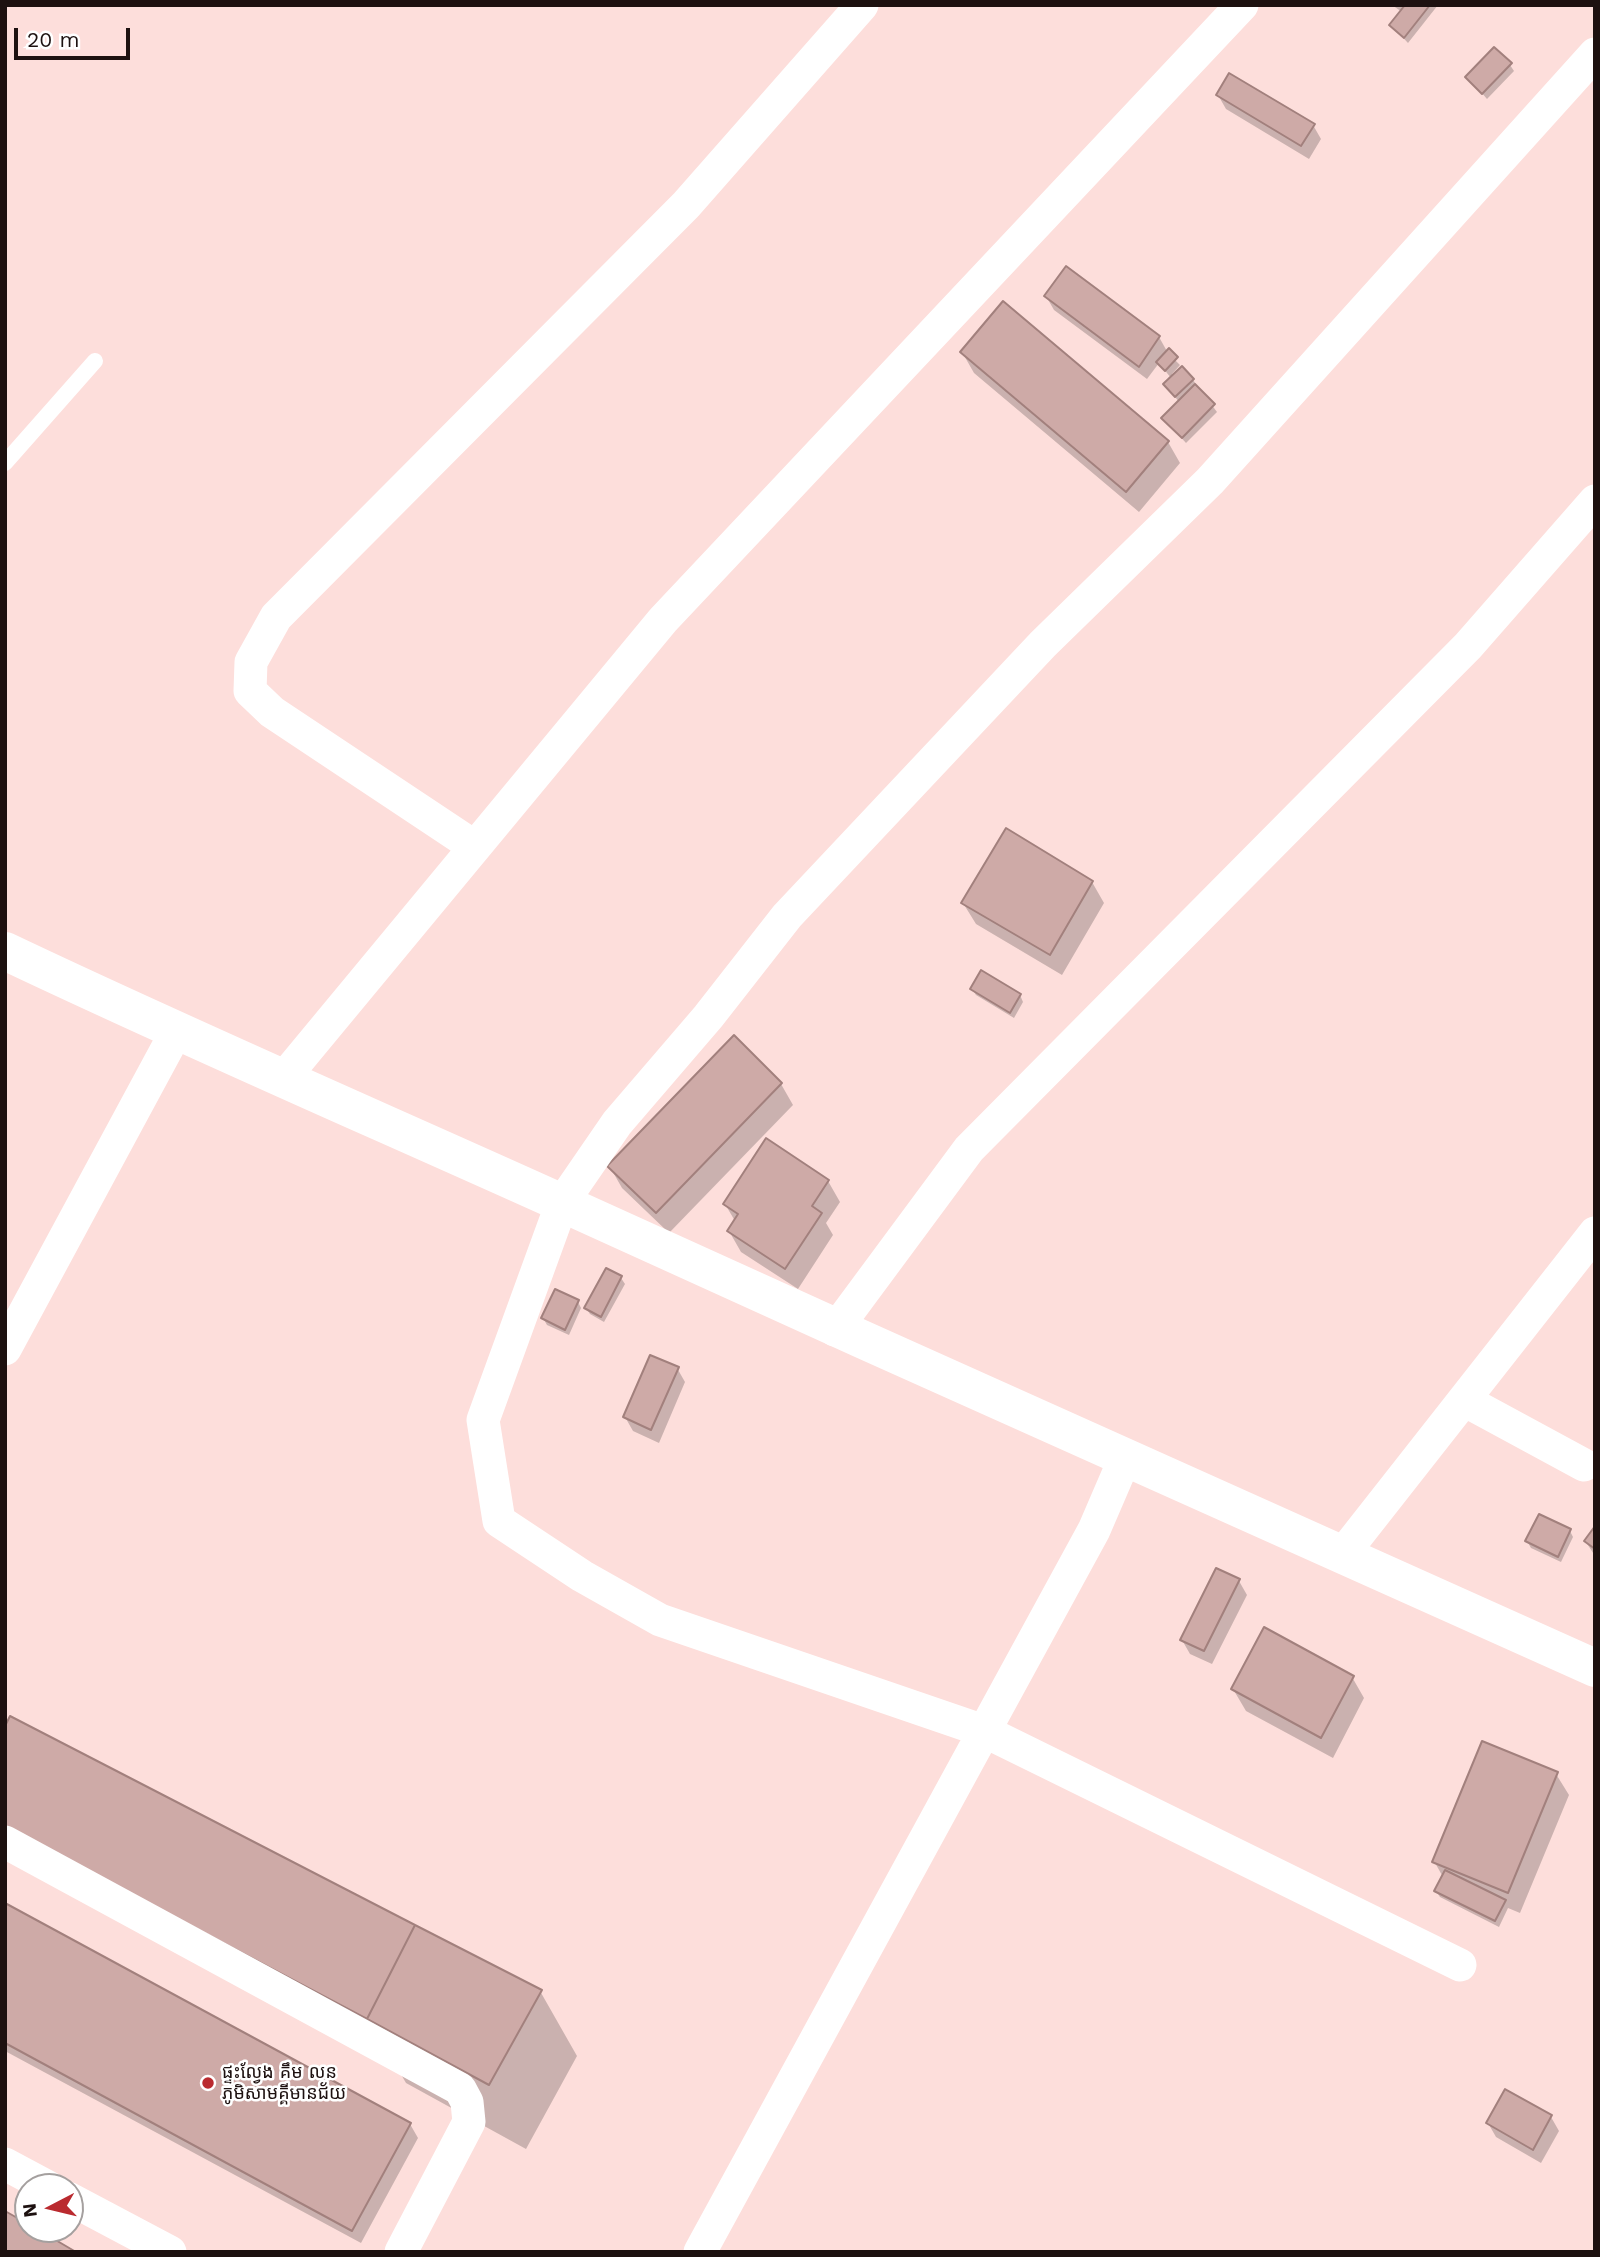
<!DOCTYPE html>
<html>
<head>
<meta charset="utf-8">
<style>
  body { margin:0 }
  #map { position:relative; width:1600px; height:2257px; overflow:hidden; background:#fddedb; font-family:"Work Sans",sans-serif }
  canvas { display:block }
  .frame { position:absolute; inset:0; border:7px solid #1d1110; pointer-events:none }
  .north { position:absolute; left:14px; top:2173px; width:70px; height:70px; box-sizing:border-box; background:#fff; border:2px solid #a5a09f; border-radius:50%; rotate:263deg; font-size:19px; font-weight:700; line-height:28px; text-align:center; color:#1d1110 }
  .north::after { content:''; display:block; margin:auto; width:24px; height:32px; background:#ba2a2f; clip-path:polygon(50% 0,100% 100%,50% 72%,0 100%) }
  .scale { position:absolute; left:14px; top:28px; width:116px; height:32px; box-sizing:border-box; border:4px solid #1d1110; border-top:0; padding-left:9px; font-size:21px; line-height:24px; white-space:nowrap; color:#1d1110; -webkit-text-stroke:5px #fff; paint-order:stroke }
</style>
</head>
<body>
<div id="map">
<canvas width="1600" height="2257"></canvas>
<div class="frame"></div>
<div class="north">N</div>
<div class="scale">20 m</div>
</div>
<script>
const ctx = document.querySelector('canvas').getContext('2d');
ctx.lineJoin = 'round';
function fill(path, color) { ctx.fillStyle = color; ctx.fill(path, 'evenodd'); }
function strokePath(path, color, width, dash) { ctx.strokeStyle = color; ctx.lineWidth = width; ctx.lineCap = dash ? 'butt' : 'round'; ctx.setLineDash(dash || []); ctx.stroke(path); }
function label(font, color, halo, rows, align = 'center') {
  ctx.font = font + ' "Work Sans","Noto Sans Khmer",sans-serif'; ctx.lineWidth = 5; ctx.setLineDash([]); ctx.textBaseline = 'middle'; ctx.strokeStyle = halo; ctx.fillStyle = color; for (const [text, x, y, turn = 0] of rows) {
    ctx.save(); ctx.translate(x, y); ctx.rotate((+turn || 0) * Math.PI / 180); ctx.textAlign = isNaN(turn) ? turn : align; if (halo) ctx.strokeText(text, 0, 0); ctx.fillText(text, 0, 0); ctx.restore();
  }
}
const shadow = new Path2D(`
  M1392 5H1438L1408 43 1391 25 1402 12Z
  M1510 65 1514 71 1487 99 1468 77Z
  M1218 95 1313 125 1321 139 1309 159 1226 109Z
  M1046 296 1159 337 1168 353 1180 365 1172 374 1193 380 1217 412 1186 443 1163 418 1179 402 1165 384 1171 378 1159 363 1147 379 1054 310Z
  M962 352 1168 442 1180 463 1139 512 974 373Z
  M1092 882 1104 903 1062 975 976 924 963 903Z
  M972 989 1020 995 1023 1002 1014 1018 976 995Z
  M781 1084 793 1105 669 1233 622 1188 610 1167Z
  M828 1181 840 1202 826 1223 833 1235 798 1289 741 1252 729 1231 735 1221 725 1204Z
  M621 1278 625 1284 604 1322 590 1314 586 1308Z
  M578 1302 581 1308 569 1335 547 1325 543 1318Z
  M677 1368 685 1382 659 1443 633 1431 625 1417Z
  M1595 1529V1556L1586 1542Z
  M1570 1531 1573 1537 1561 1562 1531 1548 1527 1541Z
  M1239 1581 1247 1595 1212 1664 1190 1654 1182 1640Z
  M1352 1677 1364 1698 1333 1758 1246 1711 1233 1689Z
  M5 1722 540 1991 577 2056 526 2149 406 2083 377 2033 5 1837Z
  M1556 1774 1569 1795 1520 1913 1508 1908 1499 1927 1440 1897 1436 1891 1443 1877 1434 1861Z
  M5 1905 410 2124 418 2138 361 2243 5 2051Z
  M1551 2117 1559 2131 1541 2163 1496 2137 1488 2123Z`);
const building = new Path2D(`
  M1405 5H1430L1404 38 1389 25Z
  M1494 47 1512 63 1482 94 1465 77Z
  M1229 73 1315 124 1301 146 1216 95Z
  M1066 266 1160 336 1139 367 1044 296Z
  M1003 301 1169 441 1126 492 960 352Z
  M1169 348 1178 357 1165 371 1156 362Z
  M1182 366 1194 379 1175 397 1163 384Z
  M1195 384 1215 404 1182 438 1161 418Z
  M1006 828 1093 881 1050 955 961 903Z
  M981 970 1021 994 1010 1013 970 989Z
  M734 1035 782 1083 656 1213 607 1166Z
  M766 1138 829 1180 812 1206 822 1213 785 1269 727 1231 738 1214 723 1204Z
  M606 1268 622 1276 601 1317 584 1308Z
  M555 1289 579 1300 565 1330 541 1318Z
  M650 1355 679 1367 651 1430 623 1417Z
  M1539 1514 1571 1529 1558 1557 1525 1541Z
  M1595 1526V1549L1584 1541Z
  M1216 1568 1240 1579 1204 1651 1180 1640Z
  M1264 1627 1354 1676 1321 1738 1231 1689Z
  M10 1716 415 1925 367 2019 5 1828V1726Z
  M1482 1741 1558 1772 1508 1893 1432 1862Z
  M1445 1870 1506 1900 1495 1921 1434 1891Z
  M5 1903 411 2123 352 2231 5 2043Z
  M415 1925 542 1990 489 2085 367 2019Z
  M1505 2089 1552 2115 1533 2150 1486 2123Z
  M5 2211 28 2224V2229H37L76 2252H5Z`);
const lane = new Path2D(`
  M5 463 95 361`);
const street = new Path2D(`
  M475 847 272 712 250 691 251 662 276 617 686 205 862 5
  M282 1080 663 620 1242 5
  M835 1330 969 1149 1468 646 1595 501
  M5 1349 176 1032
  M1464 1400 1584 1465
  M1342 1555 1595 1233
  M5 1842 460 2089 467 2102 469 2122 401 2252
  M1460 1965 984 1731 660 1620 582 1576 499 1521 483 1420 562 1203 617 1123 708 1017 787 916 1043 644 1210 481 1595 54
  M5 2164 48 2187
  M70 2199 170 2252
  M700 2252 1094 1530 1125 1458`);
const secondary = new Path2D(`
  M5 951C190 1039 378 1120 564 1204 907 1360 1250 1515 1595 1668`);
const markers = [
  [208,2083,7,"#ba2a2f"]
];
const poiNames = [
  ["ផ្ទះល្វែង គឹម លន",222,2073],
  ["ភូមិសាមគ្គីមានជ័យ",222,2094]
];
fill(shadow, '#0003');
fill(building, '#ceaaa7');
strokePath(building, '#a2807d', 2);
strokePath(lane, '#fff', 16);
strokePath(street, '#fff', 33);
strokePath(secondary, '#fff', 38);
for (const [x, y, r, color] of markers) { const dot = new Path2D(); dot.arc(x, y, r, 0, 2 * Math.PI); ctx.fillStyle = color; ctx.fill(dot); strokePath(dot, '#fff', 2.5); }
label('18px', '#1d1110', '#fff', poiNames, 'left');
</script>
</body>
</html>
